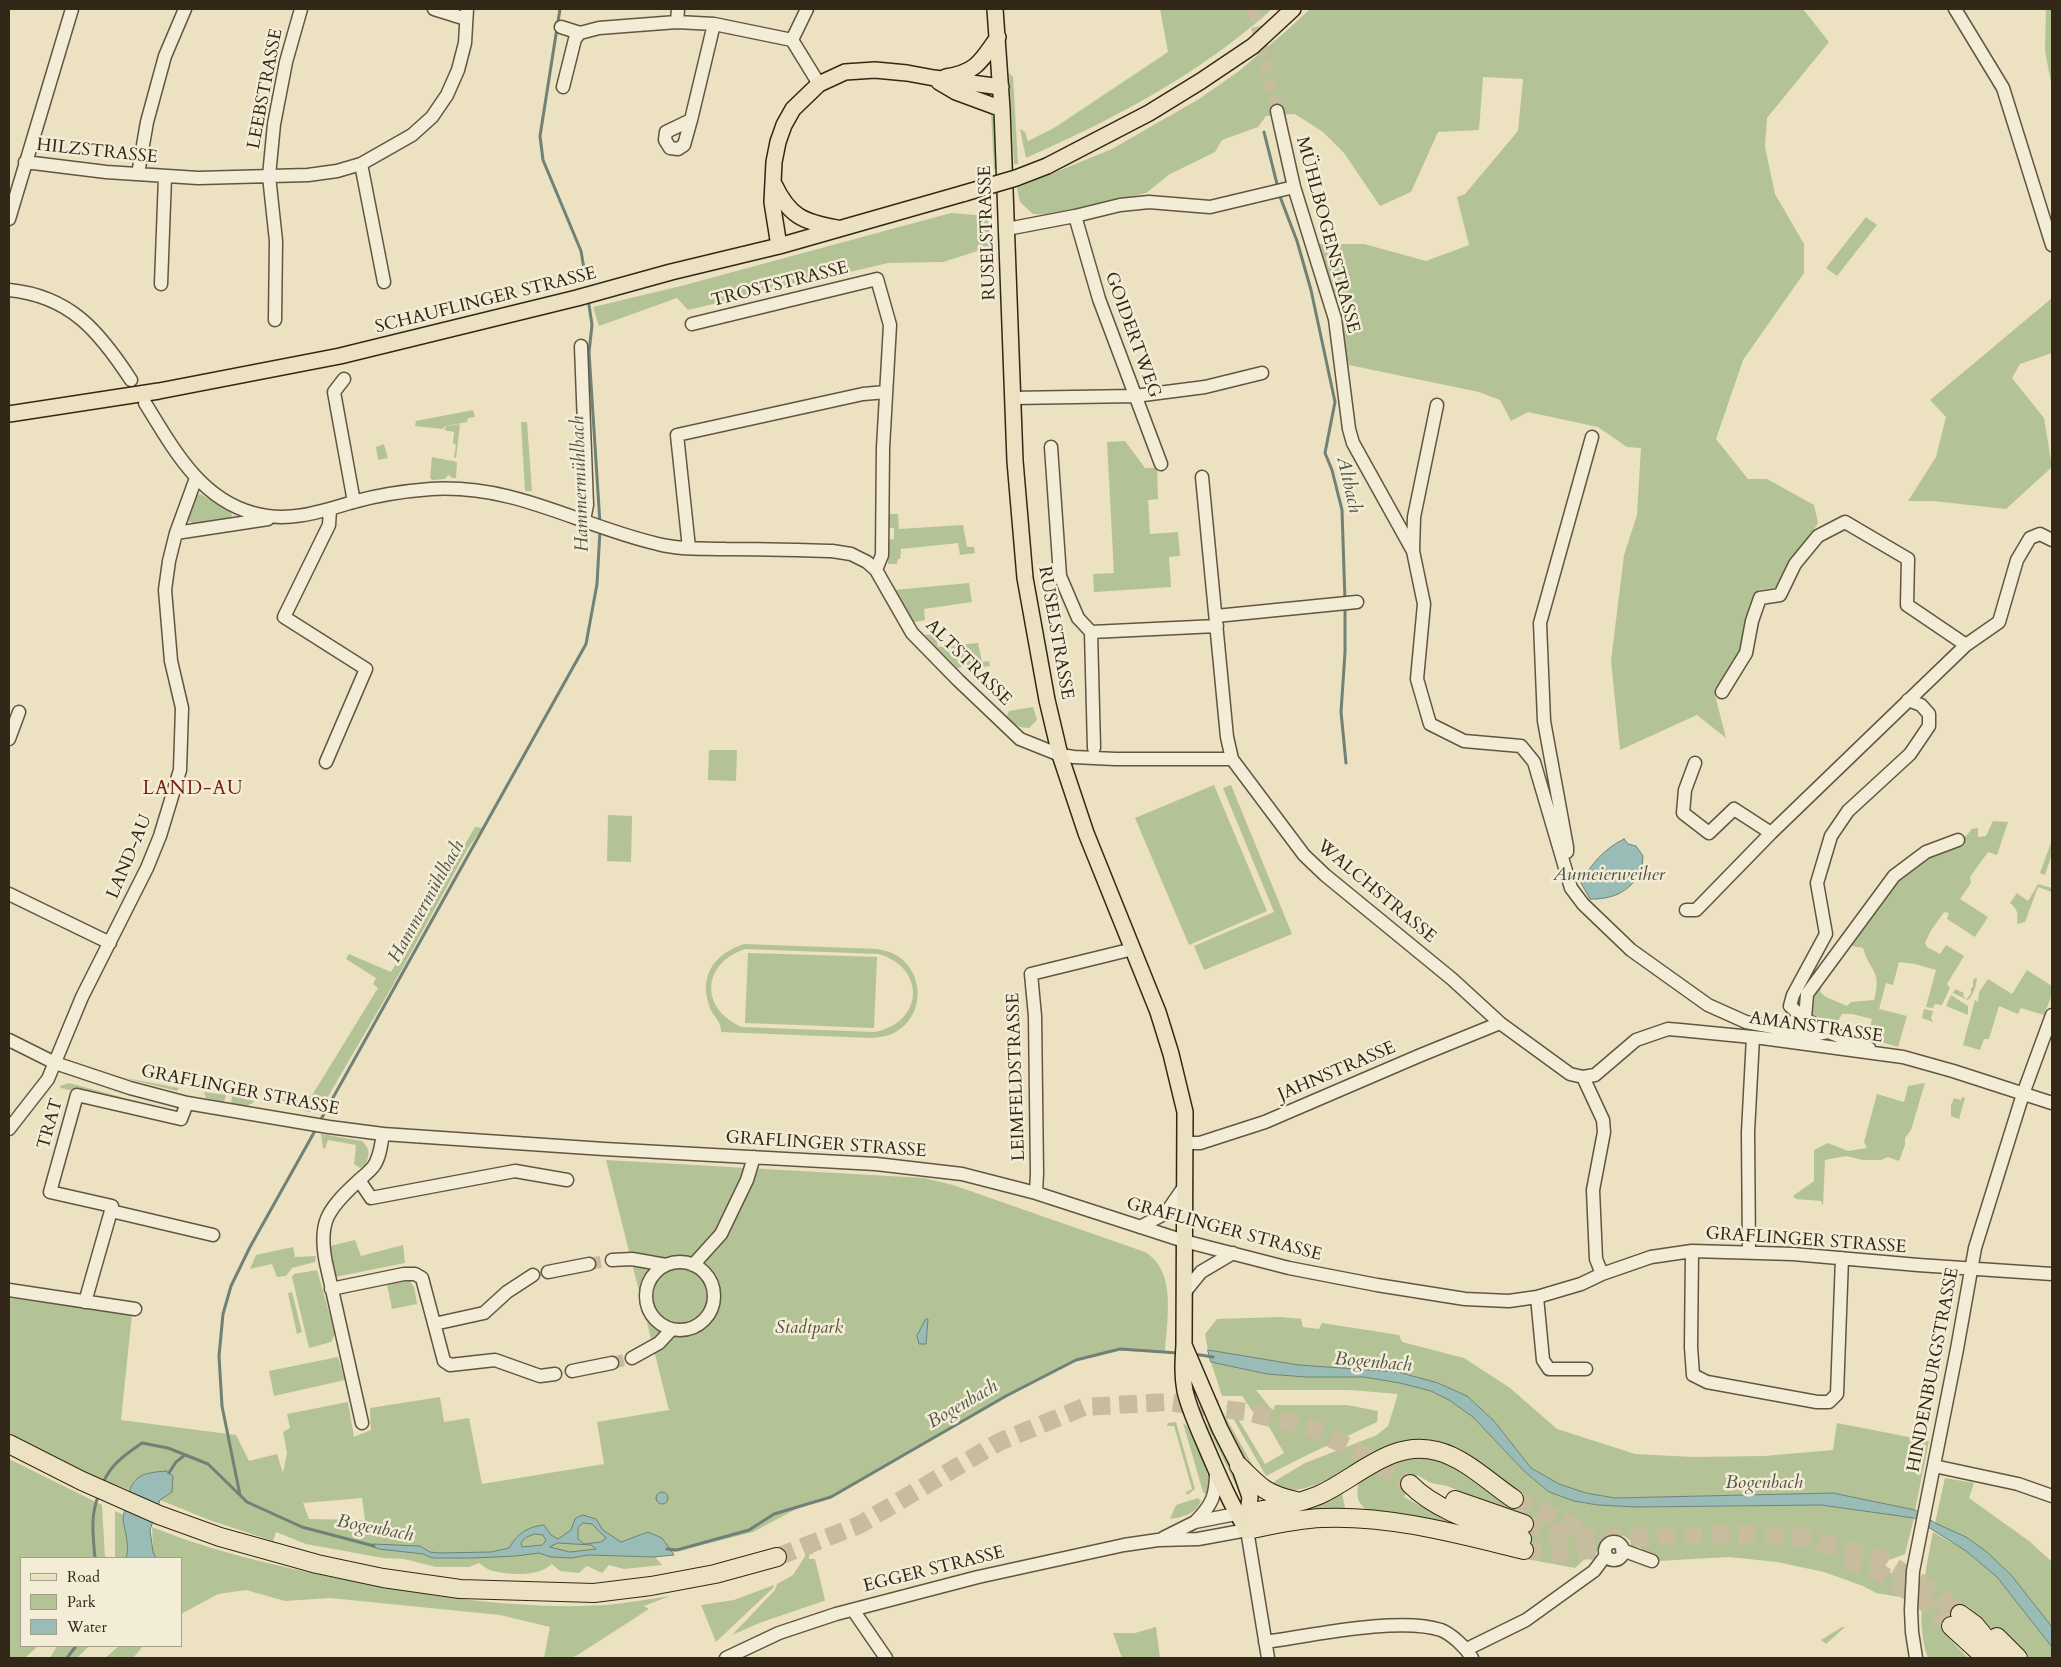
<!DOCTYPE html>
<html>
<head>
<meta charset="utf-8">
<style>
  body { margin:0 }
  #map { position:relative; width:2061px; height:1667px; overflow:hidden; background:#ece1c0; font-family:Cardo,serif }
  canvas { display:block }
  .frame { position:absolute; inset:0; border:10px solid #332718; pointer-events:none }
  .legend { position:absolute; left:20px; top:1557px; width:162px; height:90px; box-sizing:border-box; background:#f3ecd6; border:1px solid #a69d8a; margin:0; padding:6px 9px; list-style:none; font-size:15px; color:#332718 }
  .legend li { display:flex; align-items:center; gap:10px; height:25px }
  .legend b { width:25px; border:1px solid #a69d8a }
</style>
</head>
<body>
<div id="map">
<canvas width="2061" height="1667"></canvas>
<div class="frame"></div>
<ul class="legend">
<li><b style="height:6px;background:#ece1c0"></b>Road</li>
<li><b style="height:14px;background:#b4c395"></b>Park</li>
<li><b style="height:14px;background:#99bdb6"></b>Water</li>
</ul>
</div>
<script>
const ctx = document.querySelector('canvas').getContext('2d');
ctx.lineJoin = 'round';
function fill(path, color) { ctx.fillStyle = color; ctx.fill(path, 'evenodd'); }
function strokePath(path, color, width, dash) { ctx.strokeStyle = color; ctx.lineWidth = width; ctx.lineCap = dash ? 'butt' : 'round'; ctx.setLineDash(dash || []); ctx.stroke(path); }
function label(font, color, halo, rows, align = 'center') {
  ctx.font = font + ' Cardo,serif'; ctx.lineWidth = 5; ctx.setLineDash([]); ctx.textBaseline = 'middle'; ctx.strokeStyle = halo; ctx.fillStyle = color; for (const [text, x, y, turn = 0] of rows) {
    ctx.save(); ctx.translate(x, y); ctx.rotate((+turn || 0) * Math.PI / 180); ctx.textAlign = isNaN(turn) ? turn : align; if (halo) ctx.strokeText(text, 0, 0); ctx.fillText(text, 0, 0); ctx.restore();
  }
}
const green = new Path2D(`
  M1160 9H1272C1200 74 1114 119 1026 158L1020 129 1025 132 1028 141 1054 128 1168 52Z
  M1310 9H1803L1829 42 1767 118 1765 147 1775 194 1804 244V273L1743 360 1716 439 1748 479H1767L1814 505 1818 523 1800 551 1780 587 1758 590 1737 659 1715 695 1726 738 1697 715 1620 750 1611 661 1624 555 1637 515 1641 448 1627 447 1598 427 1528 412 1511 421 1500 400 1479 392 1349 365 1315 244H1364L1426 261 1469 245 1457 197 1465 194 1518 131 1523 79 1483 77 1479 130 1438 132 1411 192 1380 206 1344 153 1323 132 1295 114 1266 116 1258 127 1222 140 1215 152 1170 174 1146 193 1055 215 1033 214 1020 202 1017 188 1112 149 1199 99 1239 71 1285 32Z
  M2046 9H2052V88L2045 51Z
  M1009 73 1013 77 1018 164H1014Z
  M991 112 995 121 997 168 994 169Z
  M951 213 987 216 993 246 943 262 888 263 688 310 677 298 599 326 593 307 681 286Z
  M1866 217 1877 225 1837 276 1826 268Z
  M2052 298V353L2020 364 2012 378 2044 418 2052 467 2006 509 1933 501H1908L1936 457 1946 417 1930 400Z
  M473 410 475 417 468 418 467 422 446 426 442 429 415 426 416 421Z
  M521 422H527L532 491H525Z
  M460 424 456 458 454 457 456 445 453 443 454 432 444 430 447 426Z
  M1125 441 1145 468H1157L1158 499 1148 500 1150 534 1178 532 1180 556 1169 557 1171 587 1094 592 1093 574 1114 573 1107 442Z
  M384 444 388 458 378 460 376 447Z
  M432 457 457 462 456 478H451V476L448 475 445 479 432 480 430 478Z
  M200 494 231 511 232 516 229 519C216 521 194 530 186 518L193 496Z
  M889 514H898L899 529 963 525 967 547H974L975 553 960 555 958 543 901 549 900 559H898L897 564H888V540L894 539V528H889Z
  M969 583 972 602 924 609 925 620 914 622 894 590Z
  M935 634 938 647 978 643 982 662 989 661 990 666 974 668 973 665 957 668 925 635Z
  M1033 707 1037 720 1029 728C1018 728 1013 724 1007 716L1009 711Z
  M709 750H737L736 781 708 780Z
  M1214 785 1267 911 1189 945 1135 818Z
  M1231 785 1292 934 1204 970 1194 946 1274 912 1223 788Z
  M608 815 632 816 631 862 607 861Z
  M1993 821 2008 822 1997 855 1988 852 1970 877 1971 883 1960 899 1988 917 1975 937 1947 919 1949 913 1944 912 1930 932 1925 943 1927 947 1940 954 1946 945 1964 956 1947 984 1950 988 1942 1005 1935 1004 1933 1008 1926 1007 1936 970 1915 964 1899 962 1893 985 1886 983 1879 1009 1907 1016 1898 1047 1868 1038 1872 1019 1852 1014H1842L1834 1028 1810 1013 1811 996 1823 982 1820 992 1826 997 1847 1006 1851 1002 1874 1000C1882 970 1871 974 1863 948L1847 945 1896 879 1918 862 1959 844 1972 829 1978 828V837L1986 836Z
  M475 827 482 828 467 850 393 985 319 1112H309L274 1101 278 1091 281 1092 282 1099 299 1104 304 1094 311 1097 378 988 373 984 376 978 346 959 349 954 391 972Z
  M2052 840V854L2045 875 2040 873Z
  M2038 884 2052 888V892L2038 887 2025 922 2017 924C2018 914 2018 909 2010 903L2017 893 2028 901Z
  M744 944 877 949C882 950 887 951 892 953 922 966 927 1010 900 1029 892 1036 882 1037 871 1038L721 1032C721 1020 714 1018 710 1008 698 976 714 954 744 944ZM745 949 879 954C926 968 924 1022 875 1032L742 1027C700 1009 701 964 745 949Z
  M748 953 877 957 874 1028 745 1023Z
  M2027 970 2052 986V995L2044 1015 2021 1008 2018 1014 1999 1006 1989 1039H1984L1980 1050 1963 1045 1975 1000 1978 1002 1979 992 1988 979 2012 994Z
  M1975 978H1977C1976 986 1974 994 1968 1000L1953 993 1955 989 1964 993 1963 996 1967 999 1971 993V988L1973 987V981Z
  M1951 995 1968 1006V1015L1946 1006Z
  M1924 1009 1933 1011 1931 1018 1933 1022 1922 1018Z
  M120 1077 179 1088 177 1091Z
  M69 1083 169 1110 168 1111 74 1089 73 1091 61 1088 60 1086Z
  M1925 1083 1911 1130 1905 1138V1145L1899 1161 1888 1157 1881 1160H1863L1846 1156 1825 1160 1823 1206 1821 1201 1796 1199 1793 1196 1814 1181V1150L1828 1143 1848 1151 1867 1148 1864 1142 1877 1094 1904 1102 1908 1086Z
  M204 1092 226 1095 224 1102 206 1098Z
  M232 1096 254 1101 253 1103 246 1106 231 1103Z
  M1962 1097 1965 1098 1959 1119 1951 1116V1105L1954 1098 1961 1100Z
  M321 1134 362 1141C370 1148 370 1156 365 1165L360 1168 354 1164 356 1145 328 1140 325 1149 323 1148Z
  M606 1160 924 1178 953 1185 1145 1252C1177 1271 1167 1320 1165 1352L1120 1349 1076 1360 1006 1396 831 1497 798 1508 753 1532 655 1557 662 1565 624 1569 609 1565 602 1573 587 1566 579 1573 560 1571 552 1564C538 1577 511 1575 493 1571 488 1570 483 1566 479 1563L469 1567H436L404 1559 383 1558 306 1544 276 1532 273 1541 212 1521 160 1500 135 1479 129 1490 68 1467 49 1453 9 1436V1298L132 1314 121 1420 236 1435 249 1461 277 1454 283 1473 287 1453 283 1432 290 1428 287 1414 348 1402 354 1437 371 1430 370 1408 440 1397 444 1422 469 1418 482 1484 604 1464 597 1422 669 1410ZM362 1498 365 1520 309 1519 303 1503Z
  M355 1240 361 1256 403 1245 405 1263 335 1277 330 1246Z
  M293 1247 295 1257 316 1256 315 1262 292 1268 286 1276 277 1277 272 1264 250 1269 256 1255Z
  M317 1270 335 1334 331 1342 309 1348 292 1277 294 1274Z
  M404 1280 410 1281 414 1287 417 1304 392 1309 387 1284Z
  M292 1292 302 1332 297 1334 288 1293Z
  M1281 1317 1301 1319 1303 1327 1319 1329 1322 1323 1399 1335 1402 1342 1464 1358 1510 1388 1557 1429 1635 1454 1693 1457 1764 1456 1833 1450 1837 1423 1929 1441 1915 1510 1833 1493 1615 1498 1586 1493 1559 1484 1531 1468 1494 1421 1467 1396 1438 1383 1398 1372 1299 1365 1208 1350 1205 1334 1217 1319Z
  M338 1357 345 1380 274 1396 269 1371Z
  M1211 1362 1267 1374 1306 1377H1364L1400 1383 1431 1391 1449 1400 1473 1417 1524 1471 1549 1492 1574 1501 1598 1505 1636 1507 1821 1505 1914 1518 1905 1554 1884 1562 1883 1567 1899 1579 1900 1597 1876 1593 1863 1586 1824 1572 1777 1562 1729 1557 1658 1561 1624 1536 1605 1535 1593 1560 1586 1558 1575 1568 1521 1558 1529 1522 1486 1507 1479 1499 1447 1486 1431 1483 1417 1475 1404 1497 1446 1520 1465 1523 1484 1536 1371 1513C1356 1503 1356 1497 1359 1480 1394 1453 1436 1447 1473 1474 1486 1484 1499 1496 1512 1505L1519 1495C1498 1480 1476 1459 1451 1451 1430 1443 1404 1441 1383 1450 1348 1465 1310 1500 1270 1488L1275 1481 1305 1463 1377 1435 1388 1426 1398 1394 1350 1390H1256L1273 1411 1275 1405H1347L1378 1411 1377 1422 1303 1457 1266 1476 1226 1406 1237 1403 1243 1414 1237 1417 1265 1464 1284 1453 1259 1409 1253 1412 1242 1396H1222Z
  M1220 1407 1257 1473 1250 1472 1217 1412Z
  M1176 1422 1195 1489 1187 1495 1186 1492 1192 1489 1174 1426H1167L1168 1423Z
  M1183 1423 1187 1426C1196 1447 1213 1473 1209 1496L1203 1492Z
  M1206 1423 1220 1439 1244 1495 1241 1496Z
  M9 1459 102 1505 105 1558H21V1646H38L25 1658H9Z
  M1945 1478 1974 1483 1969 1498 2029 1541 2052 1562V1627L2012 1576 1987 1552 1935 1523Z
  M1341 1488 1345 1508 1297 1511Z
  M1198 1498 1201 1501C1196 1514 1183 1517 1170 1519L1176 1505Z
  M115 1511 124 1515C122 1529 131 1542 126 1558H115Z
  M152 1527C221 1555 295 1570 368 1584 443 1598 529 1610 606 1605 627 1603 648 1599 670 1596L644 1606 649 1609 576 1656 568 1658H544L550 1627 500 1615 330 1598 285 1601 246 1590 218 1594 181 1614V1558H156L153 1552Z
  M1933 1532 1966 1551 1997 1577 2052 1647V1658H2022L1967 1606 1945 1634 1968 1658H1928C1914 1621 1926 1569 1933 1532Z
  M811 1547 814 1553 809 1555V1559H815L825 1600 824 1601 762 1622 732 1635 775 1590 777 1584 793 1575Z
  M774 1585 773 1588 716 1642 701 1605 734 1600Z
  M1156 1627 1160 1658H1122L1113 1633H1135Z
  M1842 1627H1845L1826 1644 1821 1640Z
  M57 1646H89L77 1658H50Z
  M119 1646H143L133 1658H105Z`);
const water = new Path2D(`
  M1624 839 1628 844 1636 846 1643 856C1642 861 1643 868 1640 872 1631 892 1610 900 1590 899L1581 883C1590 865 1605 848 1624 839Z
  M926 1319H928L926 1344H919L917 1336Z
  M1208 1350 1299 1365 1398 1372 1438 1383 1467 1396 1494 1421 1531 1468 1559 1484 1586 1493 1615 1498 1833 1493 1915 1510 1935 1523 1966 1537 1987 1552 2012 1576 2052 1627V1647L1997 1577 1966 1551 1914 1518 1821 1505 1636 1507 1598 1505 1574 1501 1549 1492 1524 1471 1473 1417 1449 1400 1431 1391 1400 1383 1364 1377H1306L1267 1374 1211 1362Z
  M166 1471 173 1476 172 1492 160 1500 150 1530 153 1552 156 1558H126C130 1545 125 1533 123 1520 123 1514 126 1506 127 1500 132 1475 142 1473 166 1471Z
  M656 1498a6 6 0 1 1 12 0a6 6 0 1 1-12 0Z
  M583 1515 596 1519 603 1530 621 1542 648 1532 662 1538 674 1555 654 1557 588 1555 572 1558 551 1557 539 1553 516 1556 472 1558H432L423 1554 379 1549 371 1546 373 1544 420 1546 430 1552 440 1553 491 1552 509 1548C518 1533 527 1527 544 1525L551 1535 558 1539 571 1530 575 1519ZM583 1523 592 1524 606 1538 601 1542 584 1544 578 1539V1528ZM535 1534 543 1535 546 1541 542 1545 522 1547 521 1543 525 1538ZM558 1543 591 1545 596 1549 570 1552 550 1547Z`);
const stream = new Path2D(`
  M560 9 540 136 543 160 581 251 586 281
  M1264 132 1278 188
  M1279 194 1297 241 1311 290 1335 402 1325 453 1332 470 1342 510 1345 601
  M589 305 592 325 589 352 600 524
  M1345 608V652L1341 712 1346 763
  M320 1121 586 644 597 584 600 530
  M1194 1354 1213 1357
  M169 1473 176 1462 185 1455
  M103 1483C111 1464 126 1454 142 1443L168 1448 208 1464 247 1502 302 1527 374 1546
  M240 1495 222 1406 219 1356 223 1314 231 1286 250 1247 316 1129
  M667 1549 677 1550 749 1530 774 1514 831 1497 1006 1396 1076 1360 1120 1349 1178 1353
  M95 1558C93 1536 90 1515 99 1494
  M67 1658 76 1646`);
const minorTunnel = new Path2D(`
  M1253 9 1277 111
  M589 1264 612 1260
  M612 1363 632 1358`);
const highwayTunnel = new Path2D(`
  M1514 1499 1580 1530
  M1524 1524 1555 1533 1601 1539 1733 1534 1800 1537 1881 1559 1936 1592 1960 1614
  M1524 1550 1562 1553 1611 1548
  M777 1557 859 1525 999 1442 1084 1407 1166 1402 1247 1412 1307 1427 1359 1452 1410 1484
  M1845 1560 1877 1571 1930 1606 1951 1626`);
const minor = new Path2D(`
  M434 9 466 19
  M1955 9 2003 88 2052 245
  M677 22 678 9
  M561 27 580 33
  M792 40 807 9
  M563 87 575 39 580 33 599 28 677 22 714 24 792 40 819 84
  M1277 111 1294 187 1335 319 1349 429 1353 443 1413 551 1424 604 1417 679 1430 724 1464 741 1521 746 1534 762 1571 888 1583 904 1631 950 1708 1005 1746 1022 1815 1035 1828 1032
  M691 120 684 145 678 149 670 148 665 140 666 132 691 120 714 24
  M25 162 106 172 198 178 308 175 337 171 361 164 412 135 432 117 447 95 458 70 465 43 467 9
  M361 164 384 282
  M138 174 147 122 165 56 185 9
  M1075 216 1099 299 1161 464
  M9 219 72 9
  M1007 229 1075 216 1120 205 1149 202 1210 207 1294 187
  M161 284 165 177
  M9 290C70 296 99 331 131 380
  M275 320 276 241 269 176 274 124 286 62 301 9
  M692 324 877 279 890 325 883 448 882 555 876 570
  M581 346 587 505 584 520
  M344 379 334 392 354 502
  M1012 398 1135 396 1205 387 1262 373
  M145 403C173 448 199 498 253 513 288 523 320 512 353 502 378 495 405 491 431 489 517 484 579 526 658 544 680 550 703 548 726 549 761 549 796 550 832 551L851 554 867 562 876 570 912 633 958 680 1020 739 1060 755 1074 757 1115 759H1232
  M1051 447 1060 576 1078 618 1091 632 1094 748
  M1202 477 1227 737 1232 759 1304 855 1325 875 1452 979 1500 1023 1570 1074 1583 1077 1595 1075 1636 1040 1668 1029 1680 1030 1762 1038 1903 1057 1953 1071 2052 1103
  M176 533 268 519
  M689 548 677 435 863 394 886 392
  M1413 551 1414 517 1437 405
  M1216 616 1357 602
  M1091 632 1217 626
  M1722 692 1746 653 1752 621 1760 598 1780 595 1795 564 1818 536 1845 522 1908 559 1907 605 1966 645 1999 622 2017 560 2030 538 2040 534 2052 540
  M9 739 19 712
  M326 762 366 669 284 617 329 525 330 510
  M1695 763 1685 790 1683 813 1709 833 1734 809 1771 833
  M1567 852V847L1544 721 1540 623 1592 437
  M9 894 110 943
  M1686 910H1696L1771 833 1966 645
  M1805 1019 1807 994 1894 876 1926 852 1958 840
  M9 1040 55 1063 130 1088 187 1103 329 1127 383 1134 604 1149 876 1164 962 1174 1036 1193 1184 1241 1289 1268 1377 1285 1465 1299 1509 1301 1537 1297 1581 1284 1602 1274 1651 1257 1692 1251 1793 1254 1918 1265 2052 1274
  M1869 1048 1828 1032 1805 1019 1790 1006 1793 995 1826 934 1817 883 1831 836 1848 811 1910 754 1929 726V714L1921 705 1908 700
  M1583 1077 1603 1120 1604 1132 1593 1190 1596 1259 1602 1274
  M9 1129 48 1079 82 997 147 868 160 836 180 770 182 708 171 661 165 590 169 561 176 533 196 478
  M1186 1143H1200L1265 1122 1421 1055 1500 1023
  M359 1180 371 1198 515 1171 567 1180
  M1036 1193 1037 1173 1035 1016 1031 974 1133 949
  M112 1206 50 1192 77 1095 181 1119 187 1103
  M1140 1227 1166 1213 1186 1184
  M1692 1251 1691 1347 1693 1375 1707 1382 1817 1402H1829L1837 1394 1842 1258
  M1749 1252 1748 1132 1753 1037
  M612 1260 632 1259 666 1265
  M646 1296a34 34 0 1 1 68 0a34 34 0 1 1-68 0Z
  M693 1265 721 1234 747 1180 754 1157
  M548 1272 589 1264
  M331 1289 404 1274H415L422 1278 444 1361 450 1365 495 1360 540 1376 555 1374
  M9 1290 135 1309
  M1184 1293 1201 1272 1233 1253
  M1537 1297 1543 1360 1549 1369H1586
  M85 1302 111 1211 213 1235
  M434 1324 484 1313 507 1292 533 1275
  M632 1358 659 1343 672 1329
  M572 1371 612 1363
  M362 1423 326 1263C318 1223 327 1210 356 1183 361 1178 368 1173 373 1167 380 1158 381 1145 383 1134
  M1934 1466 2018 1484 2052 1496
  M1195 1522C1212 1505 1216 1496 1216 1472
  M1163 1538 1195 1522 1246 1512
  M1605 1551a9 9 0 1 1 18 0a9 9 0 1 1-18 0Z
  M1622 1550 1652 1561
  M853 1610 886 1658
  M1265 1642C1309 1636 1400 1616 1441 1630 1453 1635 1466 1648 1472 1658
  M1467 1649 1526 1620 1594 1571 1606 1555
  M726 1658 779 1633 836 1614 978 1577 1124 1545 1158 1540 1198 1539 1247 1530 1268 1658
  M1916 1658 1912 1632 1911 1610 1913 1571 1957 1349 1975 1248 2023 1094 2052 1015`);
const major = new Path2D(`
  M995 9 1002 109 1015 461 1025 578 1047 700 1060 755 1086 833 1158 1012 1171 1054 1185 1112 1184 1345C1183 1361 1182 1375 1185 1391 1190 1412 1199 1430 1207 1449 1219 1477 1231 1505 1247 1530
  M946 77C977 72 981 61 998 37
  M939 82 956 92 1002 109
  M1047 166 1149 113 1201 81 1253 46 1293 9
  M774 184C789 216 803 222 837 228
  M779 246 772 202 774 162 778 142 784 125 793 109 819 84 845 72 875 70 907 73 934 78 1001 87
  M9 414 159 391 340 356 577 298 671 272 779 246 965 193
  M1184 1345 1220 1429 1239 1466 1250 1497 1247 1522`);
const highway = new Path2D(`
  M9 1444 82 1481 159 1515 220 1537 317 1564 383 1578 460 1589 594 1593 651 1586 715 1574 777 1557
  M1239 1466C1261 1488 1266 1494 1296 1501
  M1410 1484C1437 1512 1485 1525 1522 1539
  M1455 1500 1524 1524
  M1249 1512C1272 1509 1297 1504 1319 1495 1357 1478 1391 1439 1437 1451 1465 1458 1490 1483 1514 1499
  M1247 1530C1271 1525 1297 1519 1322 1518 1390 1515 1458 1534 1524 1550
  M1960 1614 1975 1625 2002 1658
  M1951 1626 1986 1658
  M1997 1637 2018 1658`);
const majorBridge = new Path2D(`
  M965 193 1016 178 1047 166`);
const streetNames = [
  ["LEEBSTRASSE",266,89,-79],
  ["HILZSTRASSE",97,152,6],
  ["RUSELSTRASSE",988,233,-92],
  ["MÜHLBOGENSTRASSE",1327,235,75],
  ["TROSTSTRASSE",780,285,-14],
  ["SCHAUFLINGER STRASSE",486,301,-14],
  ["GOIDERTWEG",1132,335,70],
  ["RUSELSTRASSE",1055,633,80],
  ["ALTSTRASSE",968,663,45],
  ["LAND-AU",130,857,-67],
  ["WALCHSTRASSE",1376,892,40],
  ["AMANSTRASSE",1816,1028,8],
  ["JAHNSTRASSE",1337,1072,-23],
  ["LEIMFELDSTRASSE",1017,1077,-92],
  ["GRAFLINGER STRASSE",240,1091,11],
  ["TRAT",51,1124,-74],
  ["GRAFLINGER STRASSE",826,1145,4],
  ["GRAFLINGER STRASSE",1224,1230,15],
  ["GRAFLINGER STRASSE",1806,1241,4],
  ["HINDENBURGSTRASSE",1934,1370,-79],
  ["EGGER STRASSE",934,1570,-14]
];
const parkNames = [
  ["Stadtpark",809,1329]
];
const waterNames = [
  ["Hammermühlbach",581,484,-92],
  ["Altbach",1348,485,77],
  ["Aumeierweiher",1609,876],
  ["Hammermühlbach",427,902,-61],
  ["Bogenbach",1373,1363,5],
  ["Bogenbach",963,1405,-30],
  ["Bogenbach",1764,1484],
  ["Bogenbach",375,1529,11]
];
const neighbourhoodNames = [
  ["LAND-AU",193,790]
];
fill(green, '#b4c395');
fill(water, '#99bdb6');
strokePath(water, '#708177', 1);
strokePath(stream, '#708177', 3);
strokePath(minorTunnel, '#c7bc9e', 12, [12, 6]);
strokePath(highwayTunnel, '#c7bc9e', 18, [18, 9]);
strokePath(minor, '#615642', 15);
strokePath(major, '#332718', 18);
strokePath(highway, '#332718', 20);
strokePath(minor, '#f3ecd6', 12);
strokePath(major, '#ece1c0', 15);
strokePath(highway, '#ece1c0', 18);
strokePath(majorBridge, '#332718', 18, []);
strokePath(majorBridge, '#ece1c0', 15);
label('18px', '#332718', '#f3ecd6', streetNames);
label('italic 18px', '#534e37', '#f3ecd6', parkNames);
label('italic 19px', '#525447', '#f3ecd6', waterNames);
ctx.letterSpacing = '1px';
label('19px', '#7a1f14', '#f3ecd6', neighbourhoodNames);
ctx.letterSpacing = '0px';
</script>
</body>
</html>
